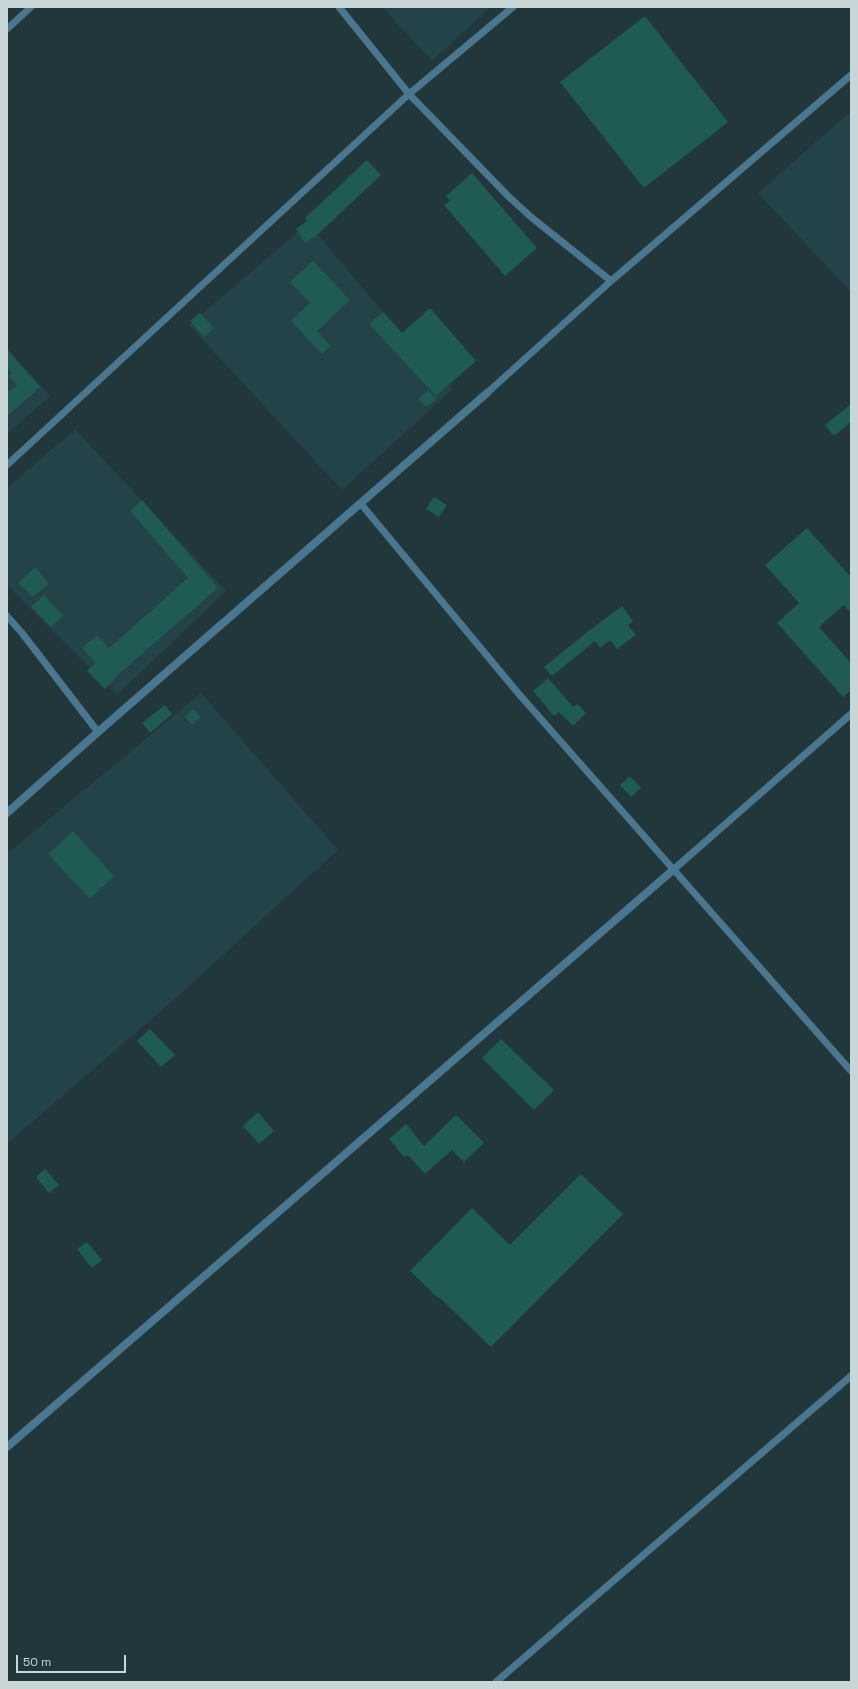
<!DOCTYPE html>
<html>
<head>
<meta charset="utf-8">
<style>
  body { margin:0 }
  #map { position:relative; width:858px; height:1689px; overflow:hidden; background:#21373b; font-family:"Space Grotesk",sans-serif }
  canvas { display:block }
  .frame { position:absolute; inset:0; border:8px solid #c9d6d8; pointer-events:none }
  .scale { position:absolute; left:16px; top:1655px; width:110px; height:18px; box-sizing:border-box; border:2px solid #c9d6d8; border-top:0; padding-left:5px; font-size:12px; line-height:14px; white-space:nowrap; color:#c9d6d8; -webkit-text-stroke:3px #21373b; paint-order:stroke }
</style>
</head>
<body>
<div id="map">
<canvas width="858" height="1689"></canvas>
<div class="frame"></div>
<div class="scale">50 m</div>
</div>
<script>
const ctx = document.querySelector('canvas').getContext('2d');
ctx.lineJoin = 'round';
function fill(path, color) { ctx.fillStyle = color; ctx.fill(path, 'evenodd'); }
function strokePath(path, color, width, dash) { ctx.strokeStyle = color; ctx.lineWidth = width; ctx.lineCap = dash ? 'butt' : 'round'; ctx.setLineDash(dash || []); ctx.stroke(path); }
const built = new Path2D(`
  M382 7H491L432 61Z
  M851 111V292L758 193Z
  M308 223 383 312 449 383 453 389 342 490 189 325Z
  M7 348 50 396 7 434Z
  M75 429 226 591 117 695 7 585V488Z
  M201 693 338 850 176 998 7 1144V854Z`);
const building = new Path2D(`
  M645 16 728 122 644 188 560 82Z
  M367 160 381 175 317 235 305 243 296 229 307 221 305 218Z
  M472 173 537 248 505 276 444 205 450 201 446 196Z
  M313 261 350 300 317 331 331 346 322 354 291 321 310 303 290 282Z
  M430 308 476 361 436 396 369 324 383 312 402 333Z
  M200 313 214 328 204 337 190 321Z
  M7 350 40 387 7 416V393L17 385 9 376 12 373 7 367Z
  M428 390 436 399 426 407 418 399Z
  M851 404V422L834 436 825 425Z
  M434 497 447 505 439 517 426 509Z
  M142 500 218 588 121 672 105 689 87 671 95 663 82 648 97 635 109 648 188 578 130 511Z
  M807 528 851 577V613L844 605 819 627 851 663V690L843 697 777 623 799 603 765 565Z
  M35 567 49 584 33 597 18 583Z
  M44 595 63 616 51 627 31 607Z
  M622 606 633 621 628 625 636 635 617 649 610 640 600 648 595 641 552 676 544 667 586 633Z
  M548 678 573 707 577 704 586 713 573 726 559 712 554 716 533 691Z
  M165 705 172 714 150 733 142 723Z
  M193 709 201 717 192 725 185 717Z
  M630 776 641 788 631 797 620 785Z
  M73 831 114 876 90 899 48 854Z
  M150 1029 175 1055 161 1067 137 1041Z
  M501 1039 554 1090 534 1110 482 1058Z
  M258 1112 274 1131 259 1144 243 1126Z
  M456 1115 484 1143 464 1162 452 1150 425 1174 408 1155 404 1157 389 1139 406 1124 424 1146Z
  M45 1169 59 1185 49 1193 36 1177Z
  M581 1174 623 1214 491 1347 439 1297 438 1298 410 1271 472 1208 510 1245Z
  M87 1242 102 1260 92 1268 77 1249Z`);
const service = new Path2D(`
  M339 7 409 94 509 197 531 217 611 281
  M7 29 31 7
  M487 393 611 281 851 75
  M7 465 409 94 513 7
  M361 504 518 693 851 1071
  M7 616 22 633 98 732
  M673 870 851 714
  M496 1682 851 1376`);
const minor = new Path2D(`
  M7 813 98 732 487 393
  M7 1447 673 870`);
fill(built, '#234348');
fill(building, '#1f5a53');
strokePath(service, '#4a778f', 7);
strokePath(minor, '#4a778f', 8);
</script>
</body>
</html>
